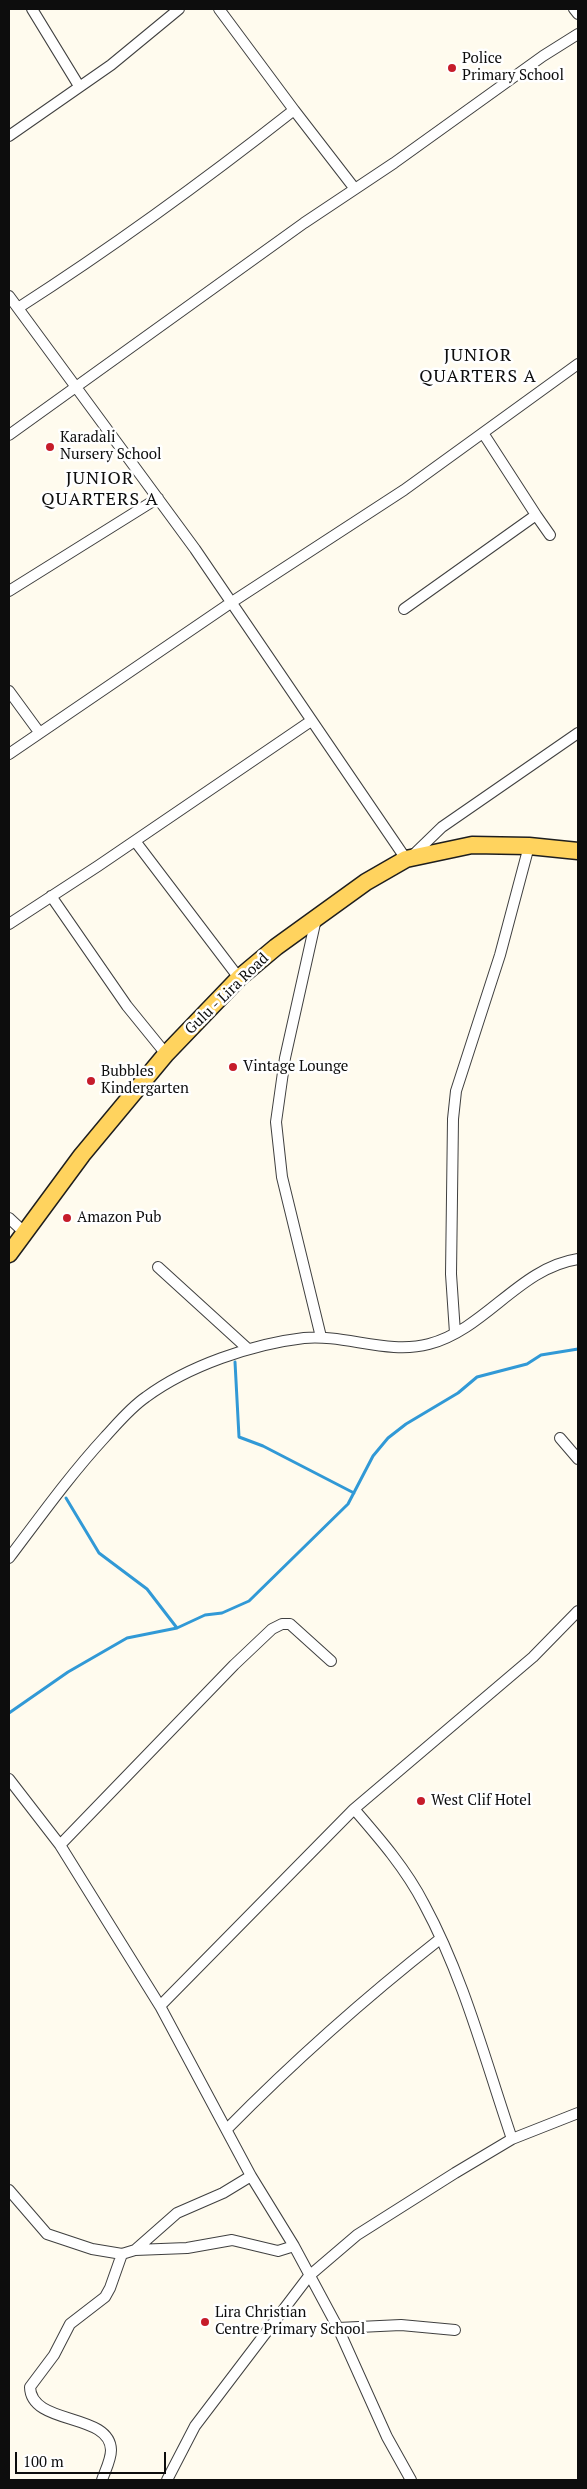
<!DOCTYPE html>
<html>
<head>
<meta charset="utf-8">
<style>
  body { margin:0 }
  #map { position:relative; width:587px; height:2489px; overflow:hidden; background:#fffbee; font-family:"PT Serif",serif }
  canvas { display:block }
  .frame { position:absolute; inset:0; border:10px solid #0d0d0d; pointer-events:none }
  .scale { position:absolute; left:15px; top:2452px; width:151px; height:22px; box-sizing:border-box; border:2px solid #0d0d0d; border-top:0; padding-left:6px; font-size:15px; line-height:18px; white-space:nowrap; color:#0d0d0d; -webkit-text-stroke:4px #fff; paint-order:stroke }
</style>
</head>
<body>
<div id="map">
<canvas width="587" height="2489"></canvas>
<div class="frame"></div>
<div class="scale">100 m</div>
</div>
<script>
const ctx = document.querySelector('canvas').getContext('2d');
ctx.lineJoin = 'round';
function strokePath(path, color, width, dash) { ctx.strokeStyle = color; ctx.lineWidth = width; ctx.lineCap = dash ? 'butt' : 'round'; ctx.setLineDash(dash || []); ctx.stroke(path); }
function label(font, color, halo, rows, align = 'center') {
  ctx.font = font + ' "PT Serif",serif'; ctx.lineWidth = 5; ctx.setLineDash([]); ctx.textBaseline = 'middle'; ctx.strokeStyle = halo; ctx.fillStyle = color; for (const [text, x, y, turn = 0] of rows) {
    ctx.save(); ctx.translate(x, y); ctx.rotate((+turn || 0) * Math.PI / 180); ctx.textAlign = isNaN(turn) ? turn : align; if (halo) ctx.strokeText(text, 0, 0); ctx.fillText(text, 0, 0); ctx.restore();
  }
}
const stream = new Path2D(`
  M235 1362 239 1437 263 1446 354 1493
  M66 1498 99 1553 147 1589 177 1628
  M9 1713 68 1672 127 1638 177 1628 205 1615 222 1613 249 1601 348 1504 373 1456 388 1438 406 1424 458 1393 477 1377 527 1364 541 1355 578 1349`);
const street = new Path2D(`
  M32 9 79 86
  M574 9 578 14
  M294 110 355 189
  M9 136 111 65 179 9
  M9 296 195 549 406 859
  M18 308C113 247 205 180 294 110L219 9
  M483 433 536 515
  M9 435 304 223 394 163 543 56 578 34
  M9 591 158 498
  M404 609 536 515 550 535
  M9 691 39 732
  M9 754 232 602 404 490 578 364
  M135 841 239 978
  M411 857 442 827 578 733
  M51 896 127 1006 166 1054
  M316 919 285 1058 276 1122 282 1177 321 1337
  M9 924 98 866 311 721
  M9 1218 25 1233
  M158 1267 248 1349
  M455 1333 451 1274 453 1119 456 1091 500 955 529 846
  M560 1438 578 1459
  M9 1558C40 1517 70 1475 105 1437 118 1423 130 1408 146 1397 188 1366 252 1344 304 1338 345 1334 388 1355 429 1344 486 1329 519 1268 578 1259
  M9 1779 60 1845 160 2006 251 2176 294 2246 338 2328 387 2437 411 2480
  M354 1809C380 1839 406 1869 424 1904 464 1978 485 2060 512 2139
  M60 1845 234 1665 272 1629 282 1624H290L331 1661
  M160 2006 354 1809 533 1657 578 1611
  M227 2129C294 2061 365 1998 440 1939
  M9 2190 47 2234 92 2249 122 2254 135 2250 187 2248 232 2240 278 2251 294 2246
  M135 2250 177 2213 223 2193 251 2176
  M338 2328 401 2325 455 2330
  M102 2480C105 2471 111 2460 111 2450 110 2412 31 2426 30 2387L54 2355 70 2324 105 2297 110 2288 122 2254
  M167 2480 195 2426 309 2276 357 2235 455 2173 512 2139 578 2113`);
const primary = new Path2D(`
  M9 1254 82 1155 166 1054 239 978 276 947 366 882 406 859 472 845 529 846 578 851`);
const markers = [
  [452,68,5,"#c61c2a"],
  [50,447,5,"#c61c2a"],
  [233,1067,5,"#c61c2a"],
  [91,1081,5,"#c61c2a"],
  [67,1218,5,"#c61c2a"],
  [421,1801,5,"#c61c2a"],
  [205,2322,5,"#c61c2a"]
];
const poiNames = [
  ["Police",462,59],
  ["Primary School",462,76],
  ["Karadali",60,438],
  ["Nursery School",60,455],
  ["Vintage Lounge",243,1067],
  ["Bubbles",101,1072],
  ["Kindergarten",101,1089],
  ["Amazon Pub",77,1218],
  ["West Clif Hotel",431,1801],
  ["Lira Christian",215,2313],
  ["Centre Primary School",215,2330]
];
const streetNames = [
  ["Gulu - Lira Road",227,994,-44]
];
const quarterNames = [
  ["JUNIOR",478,356],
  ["QUARTERS A",478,377],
  ["JUNIOR",100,479],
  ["QUARTERS A",100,500]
];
strokePath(stream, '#3199d6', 3);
strokePath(street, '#404040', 12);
strokePath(primary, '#1e1e1e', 19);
strokePath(street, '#fff', 10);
strokePath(primary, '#ffd35e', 16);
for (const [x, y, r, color] of markers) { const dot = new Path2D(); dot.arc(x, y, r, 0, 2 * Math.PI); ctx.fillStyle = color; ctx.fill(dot); strokePath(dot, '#fff', 2); }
label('15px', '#0d0d0d', '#fff', poiNames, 'left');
label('15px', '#0d0d0d', '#fff', streetNames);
ctx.letterSpacing = '1px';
label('18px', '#0d0d0d', '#fff', quarterNames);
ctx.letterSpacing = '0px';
</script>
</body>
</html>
